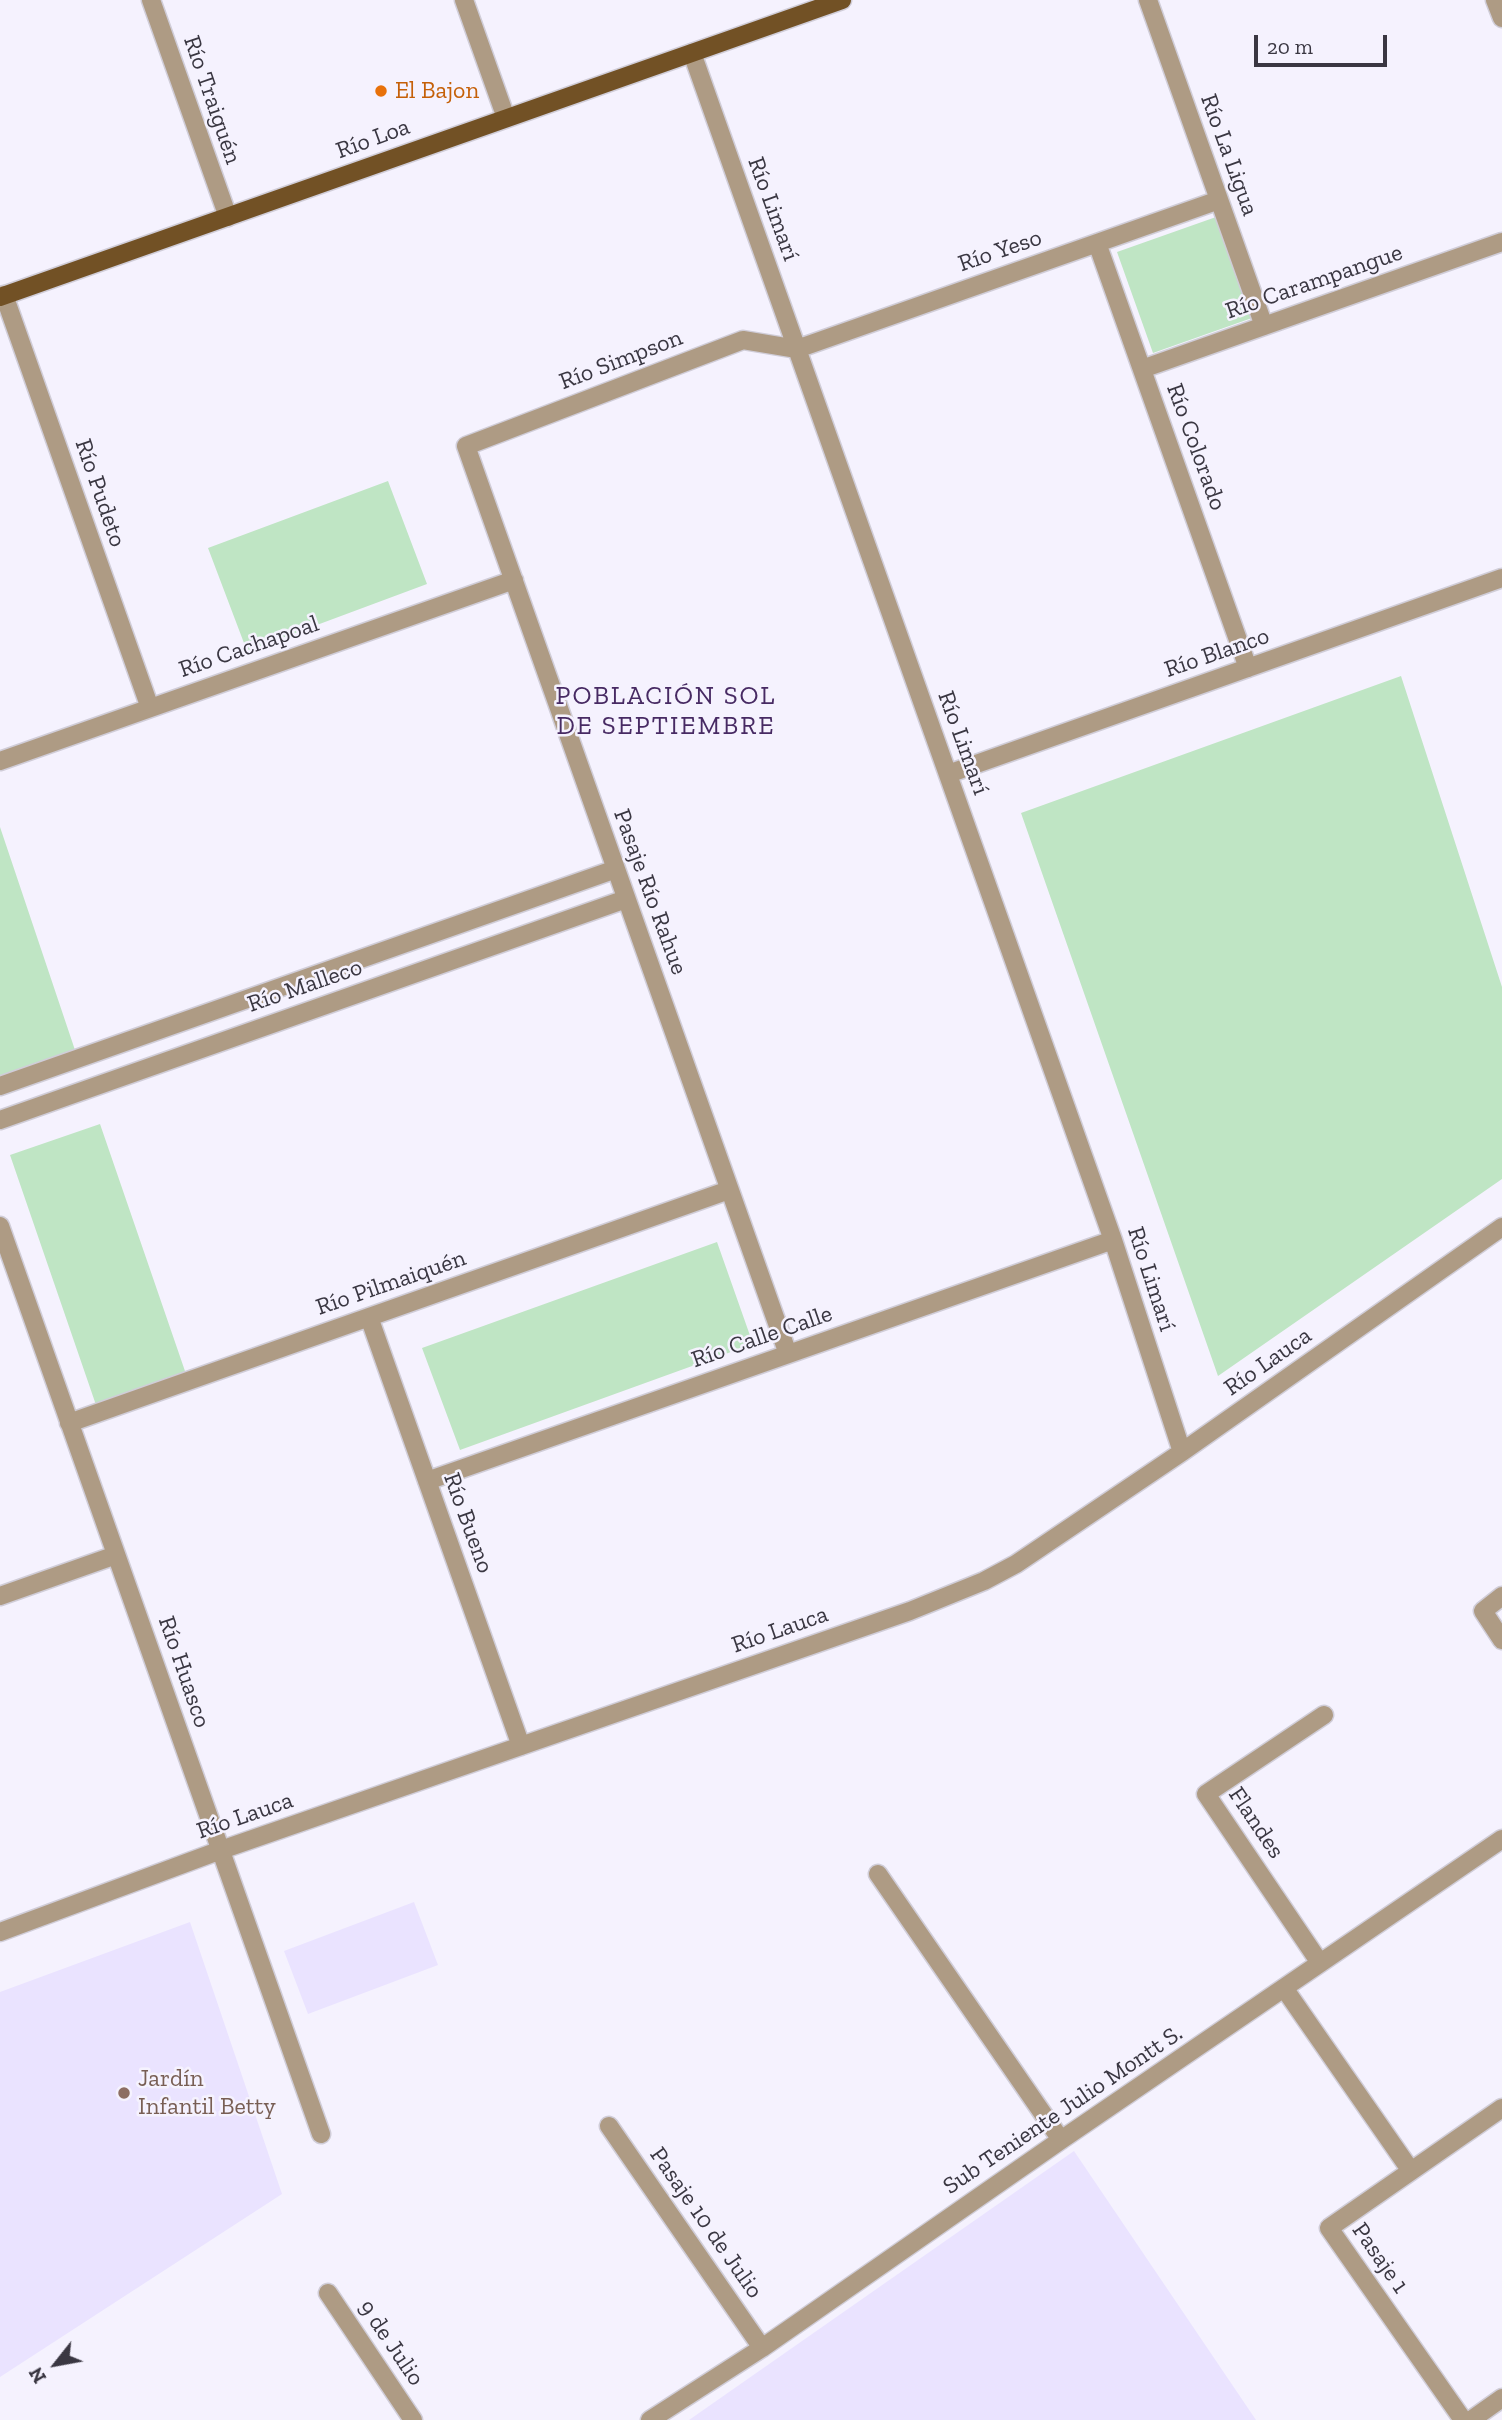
<!DOCTYPE html>
<html>
<head>
<meta charset="utf-8">
<style>
  body { margin:0 }
  #map { position:relative; width:1502px; height:2420px; overflow:hidden; background:#f5f2fe; font-family:"Zilla Slab",serif }
  canvas { display:block }
  .north { position:absolute; left:21px; top:2329px; width:70px; height:70px; -webkit-text-stroke:5px #f5f2fe; paint-order:stroke; rotate:239deg; font-size:19px; font-weight:700; line-height:28px; text-align:center; color:#3a3742 }
  .north::after { content:''; display:block; margin:auto; width:24px; height:32px; background:#3a3742; clip-path:polygon(50% 0,100% 100%,50% 72%,0 100%) }
  .scale { position:absolute; left:1254px; top:35px; width:133px; height:32px; box-sizing:border-box; border:4px solid #3a3742; border-top:0; padding-left:9px; font-size:21px; line-height:24px; white-space:nowrap; color:#3a3742; -webkit-text-stroke:5px #f5f2fe; paint-order:stroke }
</style>
</head>
<body>
<div id="map">
<canvas width="1502" height="2420"></canvas>
<div class="north">N</div>
<div class="scale">20 m</div>
</div>
<script>
const ctx = document.querySelector('canvas').getContext('2d');
ctx.lineJoin = 'round';
function fill(path, color) { ctx.fillStyle = color; ctx.fill(path, 'evenodd'); }
function strokePath(path, color, width, dash) { ctx.strokeStyle = color; ctx.lineWidth = width; ctx.lineCap = dash ? 'butt' : 'round'; ctx.setLineDash(dash || []); ctx.stroke(path); }
function label(font, color, halo, rows, align = 'center') {
  ctx.font = font + ' "Zilla Slab",serif'; ctx.lineWidth = 5; ctx.setLineDash([]); ctx.textBaseline = 'middle'; ctx.strokeStyle = halo; ctx.fillStyle = color; for (const [text, x, y, turn = 0] of rows) {
    ctx.save(); ctx.translate(x, y); ctx.rotate((+turn || 0) * Math.PI / 180); ctx.textAlign = isNaN(turn) ? turn : align; if (halo) ctx.strokeText(text, 0, 0); ctx.fillText(text, 0, 0); ctx.restore();
  }
}
const built = new Path2D(`
  M414 1902 438 1965 308 2014 284 1951Z
  M190 1922 282 2194 0 2377V1992Z
  M1074 2151 1256 2420H689Z`);
const green = new Path2D(`
  M1216 217 1252 318 1153 353 1117 252Z
  M388 481 427 584 247 651 208 548Z
  M1401 676 1502 987V1179L1218 1376 1021 813Z
  M0 827 78 1059 0 1085Z
  M100 1124 186 1374 96 1405 10 1155Z
  M717 1242 753 1344 460 1450 422 1348Z`);
const minor = new Path2D(`
  M151 0 228 217
  M464 0 506 118
  M1148 0 1264 326
  M1495 0 1502 18
  M692 53 1113 1240 1182 1452
  M1097 243 1248 668
  M4 295 150 708
  M1142 369 1502 242
  M0 761 514 580
  M948 774 1502 578
  M0 1086 616 869
  M0 1120 626 899
  M0 1226 321 2134
  M369 1317 521 1746
  M788 1354 466 446 743 340 797 349 1219 200
  M69 1423 729 1190
  M427 1481 1113 1240
  M0 1596 116 1555
  M1502 1596 1483 1611 1502 1640
  M878 1874 1061 2140
  M0 1932 221 1850 910 1611 984 1581 1016 1564 1182 1452 1502 1227
  M1320 1963 1206 1794 1324 1715
  M1284 1988 1411 2171
  M609 2126 762 2348
  M328 2293 413 2420
  M650 2420 762 2348 1061 2140 1502 1839
  M1463 2420 1329 2228 1502 2108
  M1471 2420 1502 2398`);
const major = new Path2D(`
  M0 297 842 0`);
const markers = [
  [381,91,7,"#e8710a"],
  [124,2093,7,"#8d6e63"]
];
const foodNames = [
  ["El Bajon",395,91]
];
const streetNames = [
  ["Río Traiguén",212,100,71],
  ["Río Loa",373,139,-20],
  ["Río La Ligua",1229,155,70],
  ["Río Limarí",773,209,70],
  ["Río Yeso",1000,251,-19],
  ["Río Carampangue",1314,282,-19],
  ["Río Simpson",621,360,-21],
  ["Río Colorado",1196,447,70],
  ["Río Pudeto",100,493,71],
  ["Río Cachapoal",249,647,-19],
  ["Río Blanco",1217,653,-19],
  ["Río Limarí",963,743,70],
  ["Pasaje Río Rahue",650,892,70],
  ["Río Malleco",305,986,-19],
  ["Río Limarí",1151,1279,72],
  ["Río Pilmaiquén",391,1283,-19],
  ["Río Calle Calle",762,1337,-19],
  ["Río Lauca",1268,1362,-35],
  ["Río Bueno",468,1523,70],
  ["Río Lauca",780,1630,-19],
  ["Río Huasco",184,1672,71],
  ["Río Lauca",245,1816,-19],
  ["Flandes",1256,1823,56],
  ["Sub Teniente Julio Montt S.",1063,2110,-34],
  ["Pasaje 10 de Julio",706,2223,55],
  ["Pasaje 1",1380,2258,55],
  ["9 de Julio",391,2343,56]
];
const educationNames = [
  ["Jardín",138,2079],
  ["Infantil Betty",138,2107]
];
const neighbourhoodNames = [
  ["POBLACIÓN SOL",666,697],
  ["DE SEPTIEMBRE",666,727]
];
fill(built, '#eae3ff');
fill(green, '#bfe5c4');
strokePath(minor, '#d0cdd8', 21);
strokePath(major, '#d0cdd8', 21);
strokePath(minor, '#ae9b84', 18);
strokePath(major, '#725125', 18);
for (const [x, y, r, color] of markers) { const dot = new Path2D(); dot.arc(x, y, r, 0, 2 * Math.PI); ctx.fillStyle = color; ctx.fill(dot); strokePath(dot, '#f5f2fe', 2.5); }
label('24px', '#c56008', '#f5f2fe', foodNames, 'left');
label('24px', '#3a3742', '#f5f2fe', streetNames);
label('24px', '#785e54', '#f5f2fe', educationNames, 'left');
ctx.letterSpacing = '2px';
label('26px', '#472a63', '#f5f2fe', neighbourhoodNames);
ctx.letterSpacing = '0px';
</script>
</body>
</html>
